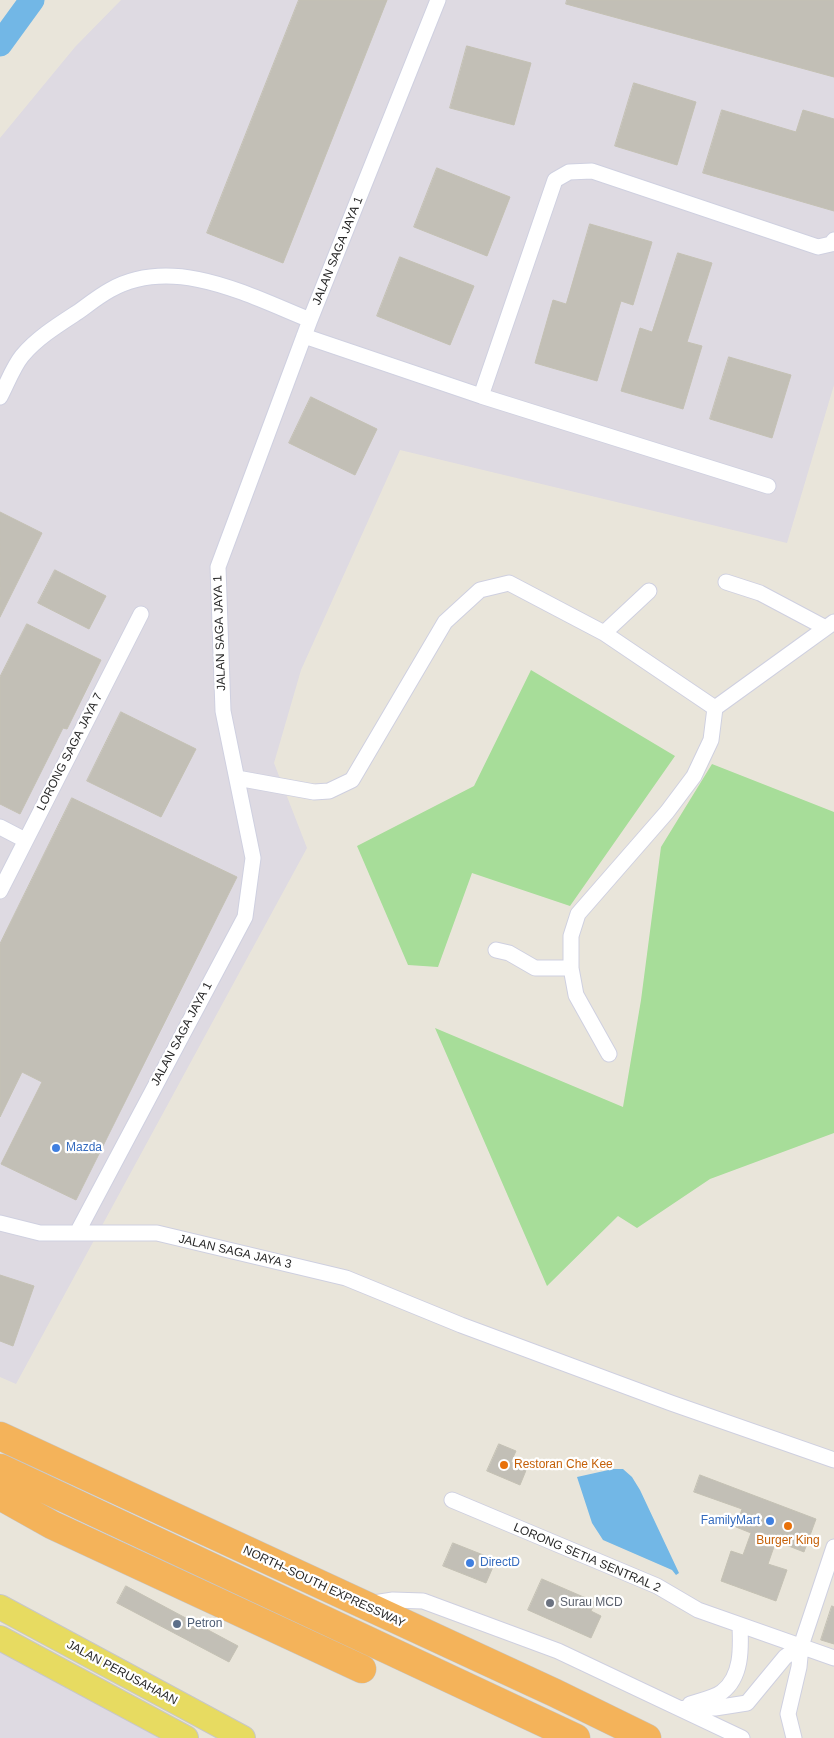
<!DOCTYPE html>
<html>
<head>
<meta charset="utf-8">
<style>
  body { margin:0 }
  canvas { display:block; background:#e9e5da }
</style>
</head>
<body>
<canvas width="834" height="1738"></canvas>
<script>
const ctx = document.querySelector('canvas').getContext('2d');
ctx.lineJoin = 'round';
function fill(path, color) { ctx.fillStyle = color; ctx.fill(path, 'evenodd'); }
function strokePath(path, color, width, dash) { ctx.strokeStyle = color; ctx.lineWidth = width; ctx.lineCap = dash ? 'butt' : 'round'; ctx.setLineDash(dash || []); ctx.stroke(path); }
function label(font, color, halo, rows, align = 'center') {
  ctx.font = font + ' Helvetica,sans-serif'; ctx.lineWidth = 4.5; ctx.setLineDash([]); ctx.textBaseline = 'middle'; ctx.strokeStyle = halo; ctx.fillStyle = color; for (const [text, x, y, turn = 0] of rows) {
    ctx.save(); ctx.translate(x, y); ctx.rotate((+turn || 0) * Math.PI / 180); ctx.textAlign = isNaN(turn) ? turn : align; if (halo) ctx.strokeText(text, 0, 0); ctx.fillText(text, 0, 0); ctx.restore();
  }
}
const industrial = new Path2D(`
  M121 0H834V385L787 543 400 450 301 670 274 763 307 848 16 1384 0 1377V138L75 47Z
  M0 1650 159 1738H0Z`);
const green = new Path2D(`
  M531 670 675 756 570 906 472 873 438 967 408 965 357 846 474 786Z
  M712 764 834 812V1133L710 1179 637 1228 618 1216 547 1286 435 1028 623 1107 641 1000 661 847Z`);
const water = new Path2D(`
  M613 1469H623L632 1477 640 1490 679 1573 676 1575 672 1570 603 1540 592 1523 577 1477Z`);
const river = new Path2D(`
  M0 44 32 0`);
const building = new Path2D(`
  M299 0H387L283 263 207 233Z
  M567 0H834V77L566 4Z
  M467 46 531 63 514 125 450 108Z
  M634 83 696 102 677 165 615 146Z
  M722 110 796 132 803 110 834 119V211L703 173Z
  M437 168 510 197 487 256 414 227Z
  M590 224 652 242 633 305 621 301 597 381 535 363 553 300 566 304Z
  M678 253 712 263 687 342 702 346 683 409 621 391 640 328 652 332Z
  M400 257 474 286 450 345 377 316Z
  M729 357 791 375 772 438 710 419Z
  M311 397 377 429 355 475 289 443Z
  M0 512 42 533 0 617Z
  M55 570 106 596 89 629 38 603Z
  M27 624 101 660 67 729 63 728 20 814 0 804V677Z
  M121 712 196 749 161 817 87 781Z
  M72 798 237 877 76 1200 1 1164 42 1082 22 1072 0 1117V944Z
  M0 1275 34 1286 13 1346 0 1341Z
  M499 1444 516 1451 511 1462 527 1468 520 1485 487 1471Z
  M700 1475 816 1519 804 1552 776 1541 768 1564 787 1570 776 1601 721 1581 731 1551 743 1555 751 1533 736 1527 742 1509 694 1492Z
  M453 1543 496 1560 486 1583 443 1566Z
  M542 1579 595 1602 591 1611 601 1616 591 1638 528 1610Z
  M126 1586 238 1646 229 1662 117 1603Z
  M832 1606 834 1607V1644L821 1640Z`);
const minor = new Path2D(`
  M304 336 481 396 768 486
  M481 396 555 180 569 172 592 171 818 247 831 244 834 240
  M0 397C7 384 13 367 22 356 37 338 58 325 78 312 89 304 99 296 110 290 174 254 250 296 310 320
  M726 582 760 593 824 627
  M604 633 649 591
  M237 778 314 792 329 791 352 780 445 622 480 590 509 583 604 633 715 708
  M0 827 25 840
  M0 891 141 614
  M496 950 509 953 535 968H571
  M609 1054 576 995 571 968V936L578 914 667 812 694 776 711 740 715 708 834 622
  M0 1223 40 1233H157L346 1278 461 1325 671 1403 834 1460
  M77 1233 245 917 253 858 223 711 218 567 310 320 438 0
  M452 1500 657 1586 698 1610 834 1658
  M367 1604 393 1600 423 1601 558 1651 742 1738
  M690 1704C699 1701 714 1698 722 1692 742 1677 741 1648 740 1626
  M685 1708H715L747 1703 785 1657 801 1646
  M794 1738 788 1714 799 1667 801 1646 834 1547`);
const primary = new Path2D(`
  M0 1607 243 1738
  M0 1638 186 1738`);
const motorway = new Path2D(`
  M0 1436 555 1693 647 1738
  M0 1468 576 1738
  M0 1496 52 1525 362 1669`);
const markers = [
  [56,1148,5,"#3f7fe0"],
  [504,1465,5,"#e8710a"],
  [770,1521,5,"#3f7fe0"],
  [788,1526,5,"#e8710a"],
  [470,1563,5,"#3f7fe0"],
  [550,1603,5,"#6b7280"],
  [177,1624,5,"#5c6f8a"]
];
const streetNames = [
  ["JALAN SAGA JAYA 1",338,251,-68],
  ["JALAN SAGA JAYA 1",220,633,-92],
  ["LORONG SAGA JAYA 7",70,752,-63],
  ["JALAN SAGA JAYA 1",182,1034,-62],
  ["JALAN SAGA JAYA 3",235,1252,13],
  ["LORONG SETIA SENTRAL 2",587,1558,23],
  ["NORTH–SOUTH EXPRESSWAY",324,1587,25],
  ["JALAN PERUSAHAAN",122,1673,28]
];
const shopNames = [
  ["Mazda",66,1148],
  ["FamilyMart",760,1521,"right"],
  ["DirectD",480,1563]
];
const foodNames = [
  ["Restoran Che Kee",514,1465],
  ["Burger King",788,1541,"center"]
];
const worshipNames = [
  ["Surau MCD",560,1603]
];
const serviceNames = [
  ["Petron",187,1624]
];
fill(industrial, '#dedae2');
fill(green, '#a7dd99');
fill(water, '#72b7e6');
strokePath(river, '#72b7e6', 25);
fill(building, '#c2bfb6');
strokePath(building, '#c4c1b4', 1);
strokePath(minor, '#cfd0e0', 17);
strokePath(primary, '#c7c7c7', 26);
strokePath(motorway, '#c7c7c7', 29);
strokePath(minor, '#fff', 15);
strokePath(primary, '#e7db61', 24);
strokePath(motorway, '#f4b35a', 28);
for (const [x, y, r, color] of markers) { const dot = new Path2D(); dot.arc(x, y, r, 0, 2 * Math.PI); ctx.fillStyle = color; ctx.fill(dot); strokePath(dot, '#fff', 2); }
label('12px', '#282828', '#fff', streetNames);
label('12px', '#366cbe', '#fff', shopNames, 'left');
label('12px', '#c56008', '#fff', foodNames, 'left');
label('12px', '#5b616d', '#fff', worshipNames, 'left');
label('12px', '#4e5e75', '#fff', serviceNames, 'left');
</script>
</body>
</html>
